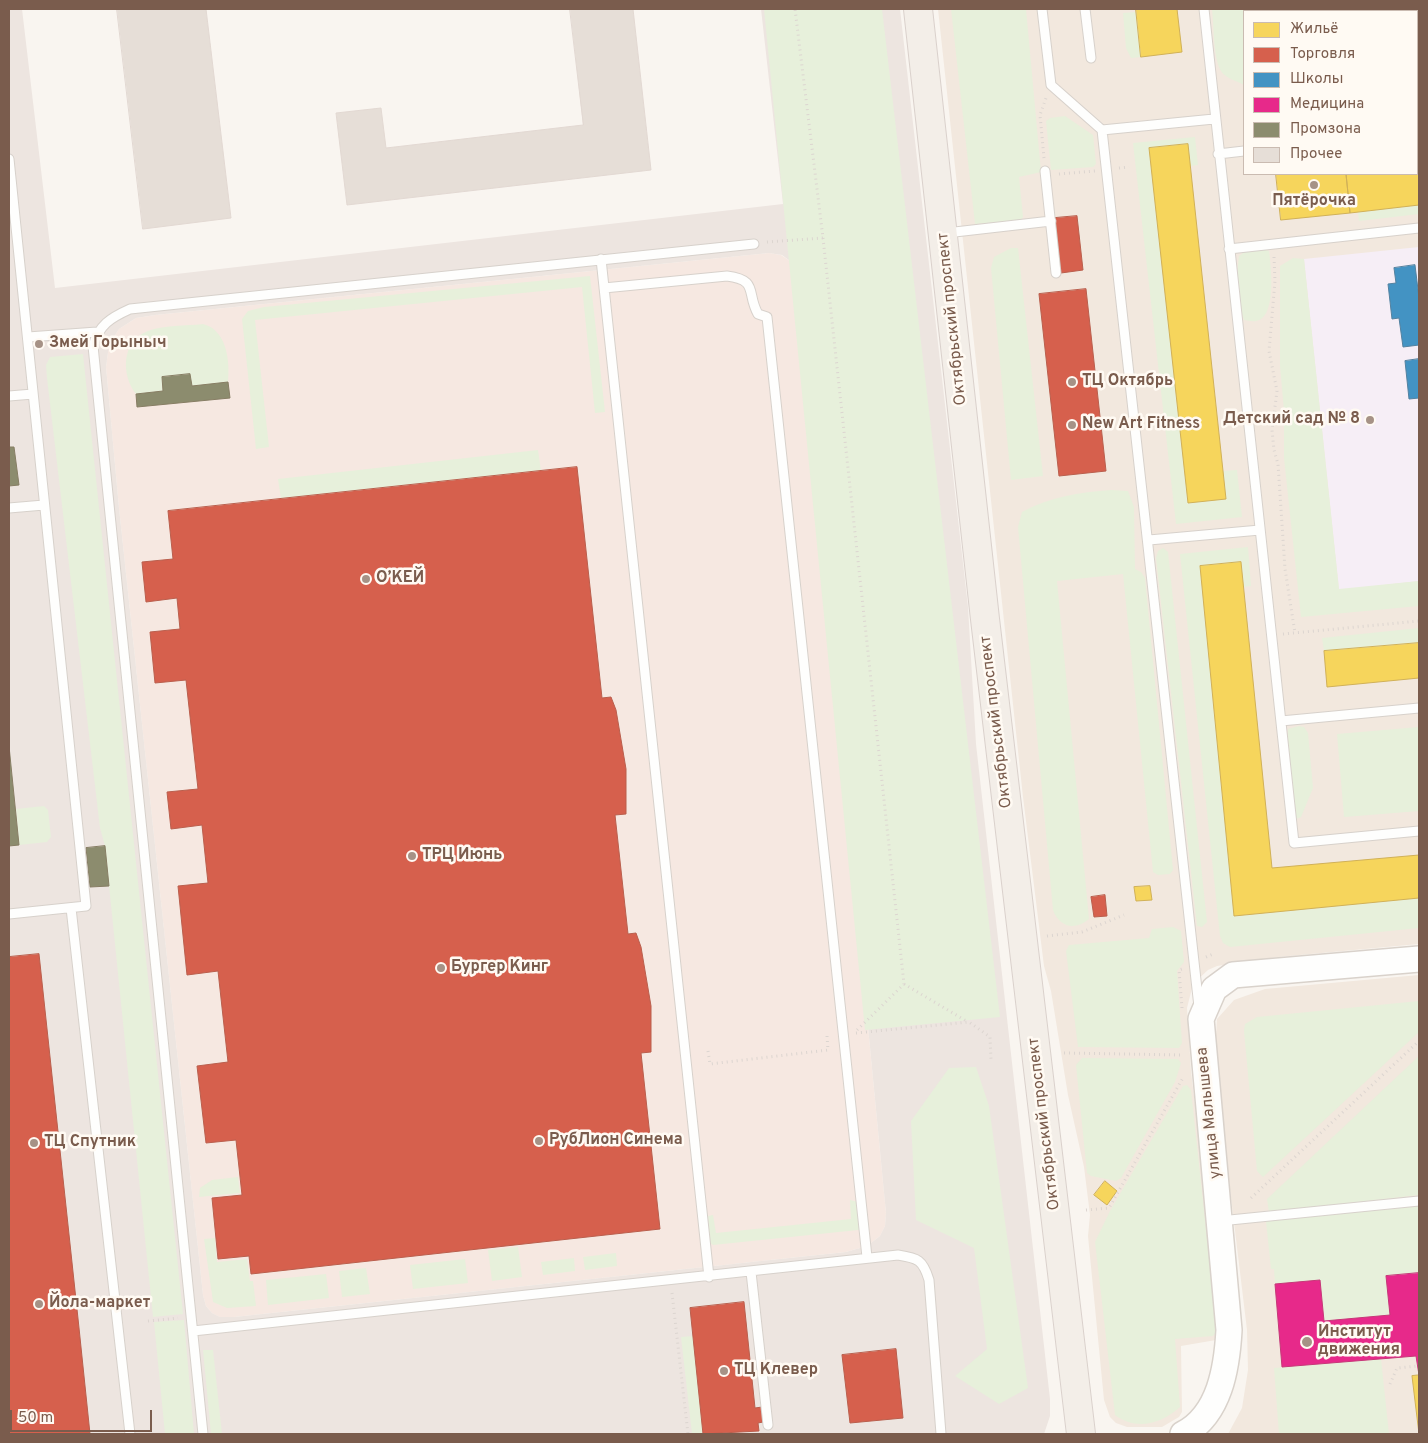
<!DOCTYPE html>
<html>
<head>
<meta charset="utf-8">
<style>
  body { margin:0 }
  #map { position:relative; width:1428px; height:1443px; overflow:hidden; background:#f9f5f0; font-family:Overpass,sans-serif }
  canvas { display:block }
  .frame { position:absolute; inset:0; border:10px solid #7a5c4d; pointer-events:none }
  .legend { position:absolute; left:1243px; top:10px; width:175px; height:165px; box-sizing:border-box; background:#fffaf3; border:1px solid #cabbb1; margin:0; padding:6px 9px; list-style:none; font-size:15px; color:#7a5c4d }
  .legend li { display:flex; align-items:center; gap:10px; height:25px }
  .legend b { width:25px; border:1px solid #cabbb1 }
  .scale { position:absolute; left:10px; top:1410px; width:142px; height:22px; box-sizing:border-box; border:2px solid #7a5c4d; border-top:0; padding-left:6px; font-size:15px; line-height:18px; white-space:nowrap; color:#7a5c4d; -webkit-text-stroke:4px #fffaf3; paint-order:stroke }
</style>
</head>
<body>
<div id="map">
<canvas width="1428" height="1443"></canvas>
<div class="frame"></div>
<ul class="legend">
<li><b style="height:14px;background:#f6d55c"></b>Жильё</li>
<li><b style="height:14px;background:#d6604d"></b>Торговля</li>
<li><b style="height:14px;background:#4393c3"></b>Школы</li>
<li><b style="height:14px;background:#e7298a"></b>Медицина</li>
<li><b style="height:14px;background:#8c8c6e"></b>Промзона</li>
<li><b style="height:14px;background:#e6ded7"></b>Прочее</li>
</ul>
<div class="scale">50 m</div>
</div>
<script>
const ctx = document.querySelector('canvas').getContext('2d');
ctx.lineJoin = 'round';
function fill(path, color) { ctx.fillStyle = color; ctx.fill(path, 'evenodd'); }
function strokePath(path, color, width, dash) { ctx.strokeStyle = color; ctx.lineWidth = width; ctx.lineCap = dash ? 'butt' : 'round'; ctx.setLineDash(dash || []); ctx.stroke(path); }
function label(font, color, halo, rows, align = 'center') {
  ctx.font = font + ' Overpass,sans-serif'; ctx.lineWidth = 5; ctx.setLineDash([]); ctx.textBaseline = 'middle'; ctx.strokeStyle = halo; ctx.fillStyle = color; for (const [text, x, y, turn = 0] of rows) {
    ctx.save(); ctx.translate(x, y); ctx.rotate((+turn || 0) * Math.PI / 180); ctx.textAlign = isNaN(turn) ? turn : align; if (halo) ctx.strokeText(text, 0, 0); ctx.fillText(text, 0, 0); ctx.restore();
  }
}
const residential = new Path2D(`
  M938 9H1419V944L1278 957 1217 966 1208 970 1193 984 1187 1008 1191 1071 1216 1284V1340L1181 1346 1182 1412 1179 1417 1162 1427H1127L1116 1423 1110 1417 1104 1400 1088 1236 1090 1215 1084 1167 1068 1095 1051 991 1044 966 1023 797ZM1244 11H1417V174H1244Z
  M1419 975V1434H1228L1242 1408 1248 1370 1247 1330 1218 1090 1215 1052 1217 1019 1234 1000 1265 989Z`);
const commercial = new Path2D(`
  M769 253 781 255 790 261 795 271 886 1213 885 1226 880 1236 867 1246 846 1252 234 1317H220L212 1313 206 1306 203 1295 119 508 106 367 109 345 119 329 136 318 155 315Z`);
const industrial = new Path2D(`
  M9 9H22L55 288 783 204 761 9H900L968 607 976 744 1050 1399V1416L1044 1434H9ZM769 253 782 255 790 261 795 271 886 1213 885 1226 880 1236 867 1246 846 1252 234 1317H220L212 1313 206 1306 203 1295 119 508 106 367 109 345 119 329 136 318 155 315Z`);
const education = new Path2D(`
  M1419 247V581L1339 590 1304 259Z`);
const green = new Path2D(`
  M764 9H882L1000 1017 865 1030Z
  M951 9H1026L1041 172 1019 177 1023 217 1021 220 975 224Z
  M1212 9H1289V11H1244V85C1237 81 1225 78 1221 71 1213 58 1214 25 1212 9Z
  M1403 9H1419V127H1417V11H1403Z
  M1136 12 1141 57 1131 58 1126 48 1123 13Z
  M1065 116 1093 135 1096 164 1093 167 1051 170 1046 121 1050 118Z
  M1195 137 1198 165 1190 166 1149 149 1188 503 1226 499 1223 471 1237 470 1242 517 1176 524 1133 143Z
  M1419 205V214L1359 221 1358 212Z
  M1011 248H1018L1043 476 1011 480 991 268 994 257Z
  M1259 248 1269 251C1271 266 1277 318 1256 321 1252 322 1247 320 1244 320 1236 298 1236 279 1239 256L1247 250Z
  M1293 258 1304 259 1339 589 1419 581V606L1301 617 1284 458V411L1280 366V266Z
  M590 276 605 412 595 413 582 287 255 320 269 447 256 449 242 319 248 311 264 307Z
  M203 324C227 330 230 361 228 382L192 386 190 374 162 377 163 391 136 394C121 375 121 341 148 331 163 325 186 326 203 324Z
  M83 354 183 1314 153 1317 105 846 100 828 47 378 46 365 50 357Z
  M538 450 541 471 281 499 278 479Z
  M1111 490 1128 491 1134 507 1135 569 1141 572 1145 578 1173 870 1170 874 1158 875 1153 872 1123 574 1057 581 1089 919C1075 931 1059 927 1053 910L1018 527 1022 512C1050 497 1079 492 1111 490Z
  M1248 547 1251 586 1243 587 1200 567 1234 916 1419 898V928L1230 947 1223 943 1220 936 1180 554Z
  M1163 548 1168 552 1207 922 1202 927 1197 926 1156 558 1158 551Z
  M1419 628V643L1324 651 1322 638Z
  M1299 726 1304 727 1308 733 1313 788 1301 817 1296 819 1287 743 1288 729Z
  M1419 727V811L1344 817 1337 734Z
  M44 806 48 810 51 837 47 842 19 845 16 809Z
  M1173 927 1181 931 1184 962 1177 971 1182 1043 1179 1048 1078 1047 1066 951 1069 945 1149 938 1152 929Z
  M1419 1001V1032L1263 1177 1257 1171 1244 1031 1245 1024 1257 1017Z
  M1419 1056V1195L1269 1212 1267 1199Z
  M1082 1058 1178 1059 1181 1063 1175 1082 1121 1178 1116 1181 1091 1176 1087 1173 1076 1065Z
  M976 1067 989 1106 1028 1388 999 1404 955 1376 987 1349 974 1248 916 1220 911 1121 949 1068Z
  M1187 1085 1191 1090 1217 1331 1213 1336 1175 1339 1180 1407C1161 1424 1136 1431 1115 1415L1095 1242 1110 1211 1183 1086Z
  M238 1177 240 1193 199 1197 200 1188 212 1180Z
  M850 1200 858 1202 860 1229 858 1230 713 1245 709 1242 708 1216 713 1215 716 1233 851 1219Z
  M1419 1206V1273L1386 1276 1390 1315 1324 1321 1320 1281 1275 1284 1274 1269H1271L1266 1221Z
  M215 1238 217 1262 247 1259 250 1281H253L256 1306 227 1308 213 1302 204 1239Z
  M518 1247 522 1277 492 1281 488 1250Z
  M616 1253 617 1266 585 1270 583 1257Z
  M574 1258 575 1271 543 1275 541 1262Z
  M465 1259 468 1283 413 1289 410 1265Z
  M366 1268 370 1294 342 1297 339 1271Z
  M326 1274 329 1298 268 1305 266 1280Z
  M184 1320 194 1434H165L154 1322Z
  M693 1336 703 1434H692L681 1337Z
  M203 1350H213L222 1434H211Z
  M1381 1359 1389 1434H1279L1274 1368Z`);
const homes = new Path2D(`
  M1136 9H1177L1182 52 1141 57Z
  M1363 9H1403V11H1363Z
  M1188 144 1226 499 1188 503 1149 148Z
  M1419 159V205L1350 213 1346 174H1417V160Z
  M1276 174H1346L1350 213 1281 220Z
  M1241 562 1272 868 1419 855V898L1234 916 1200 566Z
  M1419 643V678L1327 687 1324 651Z
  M1150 886 1152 900 1136 901 1134 887Z
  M1105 1181 1117 1191 1107 1205 1094 1195Z
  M1418 1375H1419V1434L1412 1376Z`);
const shops = new Path2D(`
  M1077 216 1083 270 1061 273 1055 218Z
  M1086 289 1106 471 1059 476 1039 294Z
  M577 467 602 698 611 697 616 710 626 769V814L615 815 628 934 636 933 641 947 651 1006V1052L641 1053 660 1229 251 1274 249 1256 218 1259 212 1198 242 1195 236 1140 206 1143 197 1066 228 1062 218 971 187 975 178 886 208 883 202 825 171 829 167 792 198 789 186 680 155 683 150 632 180 629 177 598 146 602 142 562 173 559 168 511Z
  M1105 895 1107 916 1094 917 1091 897Z
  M39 954 79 1328 90 1434H9V957Z
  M744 1302 755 1408 762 1407 763 1422 758 1423 759 1431 703 1434 690 1308Z
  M896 1349 903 1418 850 1423 842 1355Z`);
const schools = new Path2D(`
  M1415 265 1419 298V345L1403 347 1399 318 1392 319 1388 284 1396 283 1394 268Z
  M1419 359V398L1409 399 1405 361Z`);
const health = new Path2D(`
  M1419 1273V1375L1416 1356 1282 1367 1275 1284 1320 1280 1324 1321 1390 1315 1386 1276Z`);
const industry = new Path2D(`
  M190 374 192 386 228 382 230 398 137 407 136 394 163 391 162 377Z
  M9 447H14L19 485 9 486Z
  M9 746 19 845 9 846Z
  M105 846 109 886 90 887 86 848Z`);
const building = new Path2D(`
  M117 9H206L231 218 143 229Z
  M570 9H633L651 170 347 205 336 113 381 108 386 148 583 125Z`);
const path = new Path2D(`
  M1298 9 1302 11
  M1417 65 1419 62
  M1044 158 1040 115 1046 98
  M1119 168 1129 167
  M1059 174 1095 171
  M823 238 904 984 856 1031
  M767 242 823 238 795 9
  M1274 257 1275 281 1269 351 1277 391 1272 430 1274 450 1278 464 1285 569 1295 633
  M1283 634 1419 621
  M1047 936 1082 932 1124 915
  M1206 957 1213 954
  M904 984 968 1022
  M1182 1008 1179 970 1182 969
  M856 1033 969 1022 990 1037 991 1060
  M708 1051 710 1064 828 1050 827 1036 830 1035
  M1064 1053 1182 1055
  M1251 1198 1419 1041
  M1086 1210 1109 1208 1184 1076
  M672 1293 688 1434
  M148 1321 178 1318
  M1390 1384 1397 1368 1417 1366`);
const lane = new Path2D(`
  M1042 9 1051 85 1102 130 1199 1007
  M1085 9 1091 58
  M1204 9 1294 843 1419 831
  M1338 9V11
  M1102 130 1214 119
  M1417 132H1419
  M1218 154 1244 151
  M9 159 86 906 9 914
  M1045 171 1056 273
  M946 233 1051 221
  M1229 249 1419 228
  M601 259 709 1277
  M604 288 727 276C759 280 746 293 758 314L767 317 867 1257
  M28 337 97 332
  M9 396 33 394
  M9 508 44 505
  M1149 540 1260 530
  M1281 721 1419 708
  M71 908 130 1434
  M1220 1221 1419 1201
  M751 1272 768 1425
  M193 1331 898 1255C918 1258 923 1260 929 1280L941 1434
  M203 1434 93 346C99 325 110 318 130 309L754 244`);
const secondary = new Path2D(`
  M1183 1434C1220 1415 1227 1367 1229 1330L1201 1019 1214 989 1233 975 1419 959`);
const primary = new Path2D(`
  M918 9 985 619 1081 1434`);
const markers = [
  [1314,185,5,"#a69286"],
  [39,344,5,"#a69286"],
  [1072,382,5,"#a69286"],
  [1370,420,5,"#a69286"],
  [1072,425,5,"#a69286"],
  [366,579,5,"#a69286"],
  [412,856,5,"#a69286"],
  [441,968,5,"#a69286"],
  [539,1141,5,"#a69286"],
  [34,1143,5,"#a69286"],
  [39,1304,5,"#a69286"],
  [1307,1342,6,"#a69286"],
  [724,1371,5,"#a69286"]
];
const poiNames = [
  ["Пятёрочка",1314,202,"center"],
  ["Змей Горыныч",49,344],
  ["ТЦ Октябрь",1082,382],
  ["Детский сад № 8",1360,420,"right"],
  ["New Art Fitness",1082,425],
  ["О’КЕЙ",376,579],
  ["ТРЦ Июнь",422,856],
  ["Бургер Кинг",451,968],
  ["РубЛион Синема",549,1141],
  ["ТЦ Спутник",44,1143],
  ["Йола-маркет",49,1304],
  ["Институт",1318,1333],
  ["движения",1318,1351],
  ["ТЦ Клевер",734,1371]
];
const streetNames = [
  ["Октябрьский проспект",953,319,-96],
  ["Октябрьский проспект",997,722,-97],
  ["улица Малышева",1210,1113,-96],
  ["Октябрьский проспект",1045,1124,-97]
];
fill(residential, '#f2e8de');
fill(commercial, '#f6e8e1');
fill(industrial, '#ede5e0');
fill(education, '#f6eef6');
fill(green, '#e7f0db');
fill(homes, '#f6d55c');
strokePath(homes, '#d1b158', 1);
fill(shops, '#d6604d');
strokePath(shops, '#ba5f4d', 1);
fill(schools, '#4393c3');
strokePath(schools, '#5482a0', 1);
fill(health, '#e7298a');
strokePath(health, '#c63878', 1);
fill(industry, '#8c8c6e');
strokePath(industry, '#877e64', 1);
fill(building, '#e6ded7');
strokePath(building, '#e2d8d2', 1);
strokePath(lane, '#d7d1cb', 11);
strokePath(secondary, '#d9d2cb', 28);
strokePath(primary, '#dad1cc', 30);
strokePath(path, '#dcd5d0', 3, [1, 4]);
strokePath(lane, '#fefefd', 9);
strokePath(secondary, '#fefefd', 25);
strokePath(primary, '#f3eee8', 28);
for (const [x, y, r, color] of markers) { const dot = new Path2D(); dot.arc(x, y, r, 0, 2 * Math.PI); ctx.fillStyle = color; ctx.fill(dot); strokePath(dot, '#fffaf3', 2); }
label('bold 16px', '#7a5c4d', '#fffaf3', poiNames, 'left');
label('16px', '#7a5c4d', '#fffaf3', streetNames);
</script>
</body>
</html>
